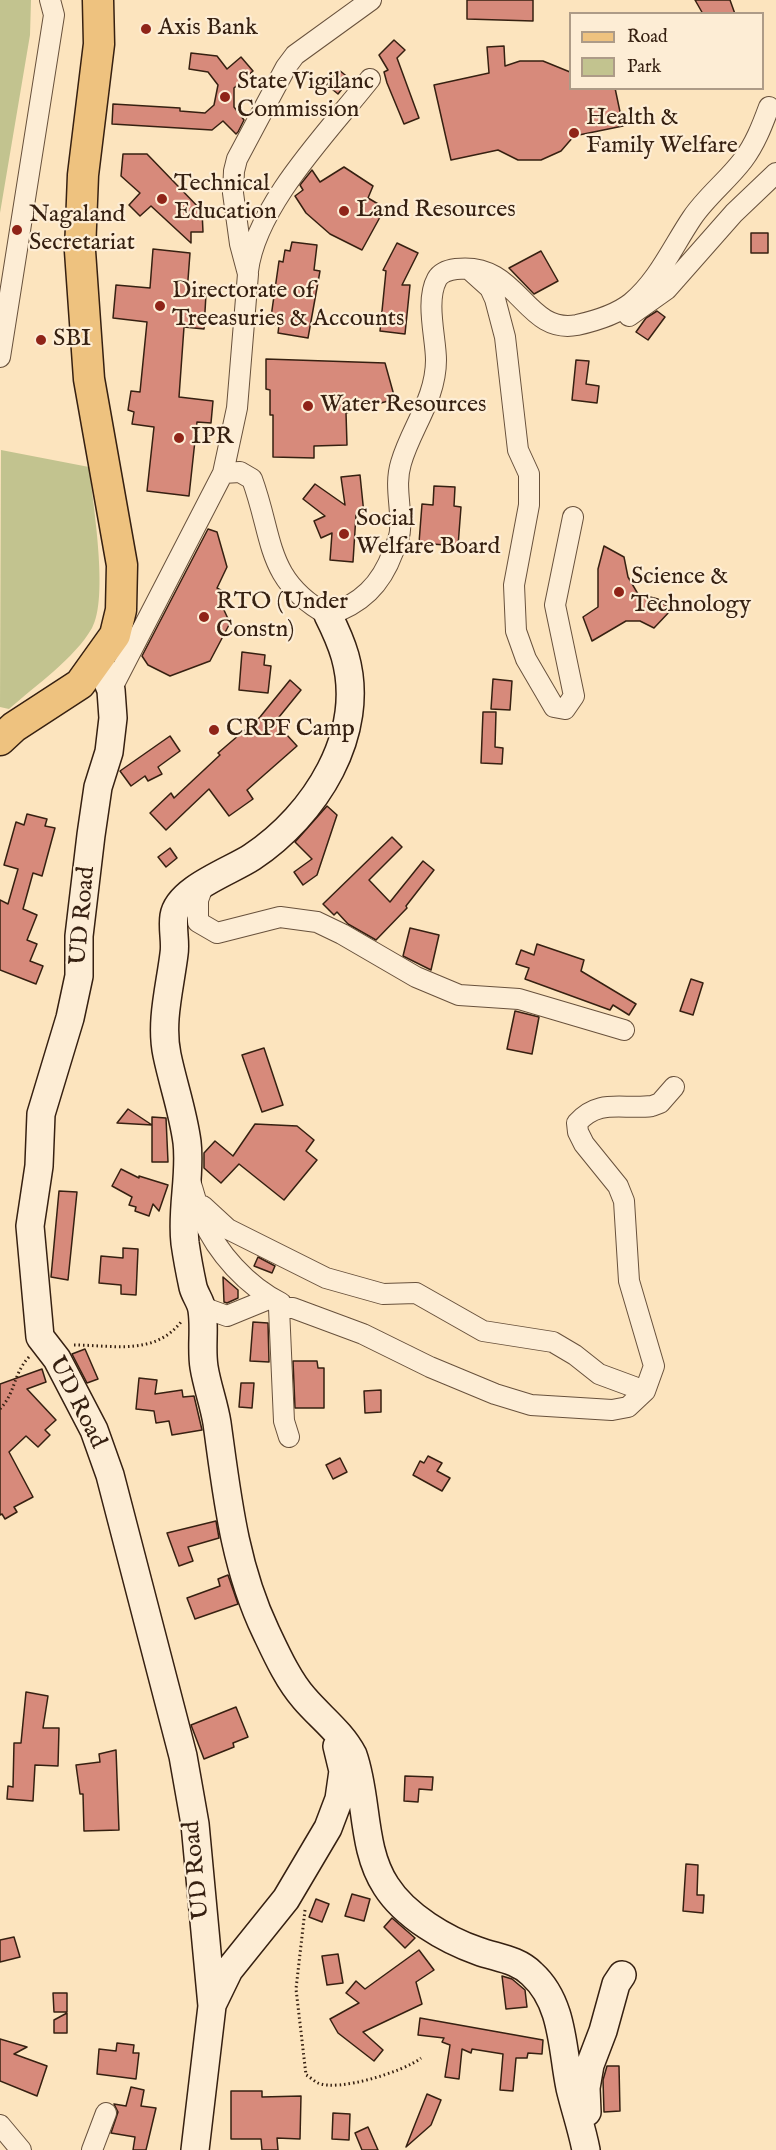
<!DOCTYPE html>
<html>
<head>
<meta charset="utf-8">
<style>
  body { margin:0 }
  #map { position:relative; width:776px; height:2150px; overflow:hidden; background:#fce4be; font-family:"IM FELL English",serif }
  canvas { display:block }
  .legend { position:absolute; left:569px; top:12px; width:195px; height:78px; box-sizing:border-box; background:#fdedd5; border:2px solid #ad9b87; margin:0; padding:8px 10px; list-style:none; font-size:18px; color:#362011 }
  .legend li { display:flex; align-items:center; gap:12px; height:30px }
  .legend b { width:30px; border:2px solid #ad9b87 }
</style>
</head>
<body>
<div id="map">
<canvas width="776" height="2150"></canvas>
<ul class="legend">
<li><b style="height:8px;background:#eec27f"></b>Road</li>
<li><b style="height:16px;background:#c2c38f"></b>Park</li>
</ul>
</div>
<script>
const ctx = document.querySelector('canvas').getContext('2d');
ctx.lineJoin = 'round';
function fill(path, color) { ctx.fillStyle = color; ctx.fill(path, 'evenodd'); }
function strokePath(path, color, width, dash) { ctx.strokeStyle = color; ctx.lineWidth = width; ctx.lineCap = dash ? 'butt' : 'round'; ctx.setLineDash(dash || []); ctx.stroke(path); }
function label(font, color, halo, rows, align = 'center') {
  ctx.font = font + ' "IM FELL English",serif'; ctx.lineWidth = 4.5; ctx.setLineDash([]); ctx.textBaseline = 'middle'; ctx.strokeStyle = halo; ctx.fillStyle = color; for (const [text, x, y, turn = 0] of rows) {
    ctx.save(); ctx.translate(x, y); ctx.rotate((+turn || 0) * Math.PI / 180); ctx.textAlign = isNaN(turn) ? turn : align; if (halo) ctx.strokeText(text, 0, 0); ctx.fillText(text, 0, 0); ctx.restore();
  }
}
const green = new Path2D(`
  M0 0H31L30 35 0 213Z
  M1 450 89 467C93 504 109 598 92 628 75 658 35 686 9 709L0 707Z`);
const building = new Path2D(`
  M467 0H533V21L467 19Z
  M695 0H730L735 14H703Z
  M394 40 405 50 397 58 419 118 404 124 387 83 384 72 388 70 379 55Z
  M504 46 505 66 520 61H543L570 72V88H615L623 126 574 136 561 151 541 160H518L498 150 451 160 434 85 489 73 487 47Z
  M191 53 217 56 227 69 241 57 253 71 234 88V107L244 120 238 132 236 134 223 121 212 130 112 124 113 104 180 108V111L205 113 214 105 218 85 208 72 189 69Z
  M339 70 350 79 338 94 327 85Z
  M123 154H147L202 211 203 232H191V243L151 206 140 216 129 205 140 193 121 176Z
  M344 167 373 186 368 198 385 208 362 250 330 234 306 213 295 196 303 190 300 185 312 170 320 182Z
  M751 233H768V253H751Z
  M292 242 317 245 314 270 320 271 308 338 278 333 279 325 270 324 279 261 283 262 285 250 290 251Z
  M397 243 418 253 402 285H410L405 334 380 331 386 271 383 270Z
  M153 249 190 253 187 293 206 294 204 329 184 327 179 397 213 401 211 423 197 422 189 496 147 491 154 427 132 424 134 412 128 410 131 391 140 392 147 322 113 318 116 285 150 288Z
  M541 251 558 281 534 294 509 268Z
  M657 311 665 317 648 340 636 332 646 318Z
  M266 359 385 363 395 399 346 413 347 445 314 446V458L273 457V415H270V390L266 389Z
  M576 360 589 361 586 384 599 386 597 403 572 400Z
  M360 475 364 514 356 515 353 562 330 560 332 533 321 538 314 521 325 516 303 499 315 484 345 505 341 477Z
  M434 486 455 487 454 506 461 507 458 546 419 543 422 504 433 505Z
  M208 529 217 532 227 567 217 588 229 595 223 608 230 623 210 661 170 676 148 665 142 656Z
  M604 546 624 557 628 577 638 594 658 599 671 610 654 628 640 621H626L592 641 583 617 598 607V569Z
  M242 652 265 655 264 665 271 666 268 693 239 690Z
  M493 679 512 681 510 710 491 709Z
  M290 680 301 690 275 722 297 746 247 790 253 799 229 816 209 789 166 830 150 813 171 793 174 798 220 755 218 753 260 717Z
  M483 712H496L495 747 503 748 502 764 481 763Z
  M170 736 180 751 158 767 162 774 148 781 145 776 131 786 120 771Z
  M327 806 337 815 317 875 303 885 294 872 312 859 295 842Z
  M27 814 47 819 45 826 55 828 42 876 33 873 23 909 37 915 27 940 37 944 30 961 43 966 36 984 0 970V900L8 904 18 869 4 865 16 822 24 825Z
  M392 837 402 847 369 880 390 902 423 861 434 870 406 906 407 908 376 940 348 924 337 912 334 915 323 904Z
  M170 848 177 858 166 867 158 857Z
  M410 928 439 935 431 970 403 956Z
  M537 944 584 960 581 971 636 1004 629 1015 613 1005 610 1010 525 979 529 968 516 964 521 950 534 955Z
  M691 979 703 983 693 1015 680 1011Z
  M515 1011 539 1017 532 1054 507 1049Z
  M264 1048 283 1105 262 1112 242 1055Z
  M128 1109 152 1125V1117L166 1118 168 1162H152V1125L117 1123Z
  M255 1124 297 1126 314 1140 306 1151 317 1160 284 1200 239 1164 221 1183 204 1168V1153L215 1141 233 1156Z
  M121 1169 139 1178V1176L168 1185 159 1211 153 1204 149 1216 135 1211 136 1207 129 1205 132 1197 112 1186Z
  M59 1191 77 1192 68 1280 51 1277Z
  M123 1248 138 1249 136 1295 121 1294V1285L99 1283 101 1256 123 1258Z
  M258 1257 275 1266 272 1273 254 1266Z
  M223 1277 238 1290V1298L227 1303 224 1302Z
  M253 1322 268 1323 269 1362 250 1361Z
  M85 1349 98 1379 87 1383 72 1354Z
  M293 1361H317L318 1368H324V1408H295Z
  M42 1369 46 1382 27 1389 56 1420 45 1430 50 1435 38 1447 26 1436 9 1452 33 1497 14 1507 17 1512 5 1519 2 1514 0 1515V1384Z
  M139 1378 157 1380 155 1394 182 1390 183 1397 194 1396 202 1430 172 1435 169 1421 156 1423 154 1411 136 1409Z
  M241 1383H254L252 1408 239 1407Z
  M381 1390V1412L365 1413 364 1391Z
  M428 1456 442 1463 437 1471 450 1478 442 1491 413 1475 420 1461 424 1463Z
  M340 1458 347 1472 333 1479 326 1465Z
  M216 1521 219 1538 188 1547 193 1561 179 1566 167 1533Z
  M228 1575 238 1604 195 1619 187 1598 220 1586 218 1579Z
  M26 1692 48 1696 43 1728H59L58 1766 35 1765 33 1801 7 1799 8 1786 13 1787 14 1743H21Z
  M236 1707 248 1737 233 1743 234 1747 204 1759 191 1725Z
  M116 1750 119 1830 84 1831 83 1794H80L76 1765 100 1762 99 1754Z
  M405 1776 433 1777 432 1790 419 1789 418 1802 404 1801Z
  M686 1864 698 1865 697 1895H704L703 1913 683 1911Z
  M352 1894 370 1899 364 1921 345 1916Z
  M316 1899 329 1904 322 1922 309 1917Z
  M392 1918 415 1938 405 1948 384 1927Z
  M14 1937 20 1957 0 1962V1940Z
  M419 1950 434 1970 416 1982 422 2004 363 2032 383 2050 374 2061 338 2033 330 2019 359 2003 346 1993 356 1981 365 1989Z
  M338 1954 343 1983 327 1985 322 1956Z
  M502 1976 512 1979 525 1990 527 2007 506 2009Z
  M53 1993H67V2012H54Z
  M67 2013V2033H54V2020Z
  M420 2018 543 2040 542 2054 528 2053 527 2058H516L513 2091 500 2090 503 2054 472 2049 471 2053 462 2049 459 2079 445 2077 450 2045 442 2042 444 2038 418 2035Z
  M0 2039 27 2047 14 2054 47 2066 37 2096 0 2081Z
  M117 2043 134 2045 133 2053H139L136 2079 97 2074 99 2049 116 2051Z
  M607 2066H619L620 2111 604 2112 603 2080Z
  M131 2087 144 2090 141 2106 156 2108 146 2150H133L135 2137 111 2133 118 2112 114 2104 126 2106Z
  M231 2091H262V2097L301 2096 300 2139 277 2138 278 2150H262L261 2139H231Z
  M427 2094 441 2100 431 2125 406 2147Z
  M333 2113 350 2114 349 2140 332 2139Z
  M368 2127 378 2150H362L355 2133Z`);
const path = new Path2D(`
  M74 1345C113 1345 154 1356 181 1322
  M0 1409C16 1392 13 1374 29 1357
  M305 1910 296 1989 306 2075C310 2077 314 2081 318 2083 338 2092 403 2072 421 2058`);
const street = new Path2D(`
  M470 270 490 288 495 299 505 337 518 450 529 474V505L514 585 516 631 526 659 554 707 565 709 574 696 555 605 573 517
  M248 271C256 205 329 131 370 79
  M629 316 667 289 734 213 776 173
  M0 357 54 15 50 0
  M223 473 240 472 252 479C274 539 265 580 328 615 361 604 381 585 393 552 396 545 400 537 400 530 402 507 394 486 401 463 411 428 436 399 436 360 436 338 425 301 437 279 441 272 448 270 456 269 519 261 524 335 577 325 595 321 617 314 631 303 658 281 673 246 692 218 706 197 728 180 743 160 755 144 762 126 769 107
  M111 690 223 473 237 408 248 274 240 244 233 193 234 171 237 159 286 67 295 55 371 0
  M204 884 198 900V922L217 933 280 917 317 922 342 934 416 977 459 995 519 999 624 1030
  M190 1181C194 1193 197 1206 202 1218 217 1253 247 1286 281 1303L279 1308H293L363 1334 430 1367 495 1394 531 1405 612 1410 628 1407 645 1391 654 1366 629 1281 624 1201 618 1186 584 1144 578 1132 577 1123C599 1098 622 1110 652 1106L660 1103 674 1087
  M203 1206 228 1229 326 1278 383 1294 416 1293 483 1331 553 1342 575 1355 599 1374 645 1391
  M202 1307 227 1316 271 1298
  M279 1308 284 1421 289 1437
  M0 2125 21 2150
  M92 2150 106 2113`);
const secondary = new Path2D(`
  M328 615C335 629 341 642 345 656 367 734 315 815 252 857 231 871 178 889 174 916 172 929 176 942 174 954 170 987 160 1022 167 1055 173 1084 183 1112 187 1142 191 1176 181 1209 185 1243 187 1257 190 1273 193 1287 195 1295 201 1302 202 1310 205 1329 201 1348 204 1367 207 1386 214 1404 217 1423 227 1495 234 1565 266 1632 276 1653 288 1680 304 1698 320 1717 341 1732 353 1755 368 1797 361 1848 386 1886 405 1916 446 1940 478 1951 497 1958 517 1959 532 1974 564 2003 562 2050 570 2088 575 2109 582 2129 586 2150
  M98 658 111 690 113 718 109 752 98 787 91 835 79 936V976L70 1018 41 1114 39 1166 30 1226 40 1337 57 1359 94 1430 110 1475 183 1756 195 1824 212 2006 195 2150
  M212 2005 229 1970 286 1899 328 1828 339 1799 343 1771 337 1746
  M587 2112 586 2088 590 2065 603 2031 616 1984 622 1975`);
const primary = new Path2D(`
  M0 740 14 727 80 684 115 635 121 610 122 565 89 379 80 251 83 175 99 44 98 0`);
const markers = [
  [146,29,6,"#8f2418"],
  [225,97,6,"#8f2418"],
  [574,133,6,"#8f2418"],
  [162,199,6,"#8f2418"],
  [344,211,6,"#8f2418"],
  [17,230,6,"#8f2418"],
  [160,306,6,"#8f2418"],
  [41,340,6,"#8f2418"],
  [308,406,6,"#8f2418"],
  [179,438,6,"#8f2418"],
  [344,534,6,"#8f2418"],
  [619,592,6,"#8f2418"],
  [204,617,6,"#8f2418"],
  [214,730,6,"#8f2418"]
];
const poiNames = [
  ["Axis Bank",158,29],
  ["State Vigilanc",237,83],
  ["Commission",237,111],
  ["Health &",586,119],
  ["Family Welfare",586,147],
  ["Technical",174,185],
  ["Education",174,213],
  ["Land Resources",356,211],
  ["Nagaland",29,216],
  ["Secretariat",29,244],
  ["Directorate of",172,292],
  ["Treeasuries & Accounts",172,320],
  ["SBI",53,340],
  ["Water Resources",320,406],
  ["IPR",191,438],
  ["Social",356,520],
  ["Welfare Board",356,548],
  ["Science &",631,578],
  ["Technology",631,606],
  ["RTO (Under",216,603],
  ["Constn)",216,631],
  ["CRPF Camp",226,730]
];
const streetNames = [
  ["UD Road",84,916,-85],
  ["UD Road",76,1403,63],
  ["UD Road",198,1870,-96]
];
fill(green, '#c2c38f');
fill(building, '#d78a7b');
strokePath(building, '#362011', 1.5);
strokePath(street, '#68513c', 22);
strokePath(secondary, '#362011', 30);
strokePath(primary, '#362011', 33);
strokePath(path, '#362011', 3, [1.5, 3]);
strokePath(street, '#fdedd5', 20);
strokePath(secondary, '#fdedd5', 27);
strokePath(primary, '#eec27f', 30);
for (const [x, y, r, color] of markers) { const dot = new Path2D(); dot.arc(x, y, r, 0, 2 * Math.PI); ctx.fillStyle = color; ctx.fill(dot); strokePath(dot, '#fdedd5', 2); }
label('24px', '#362011', '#fdedd5', poiNames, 'left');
label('24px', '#362011', '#fdedd5', streetNames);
</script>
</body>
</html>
